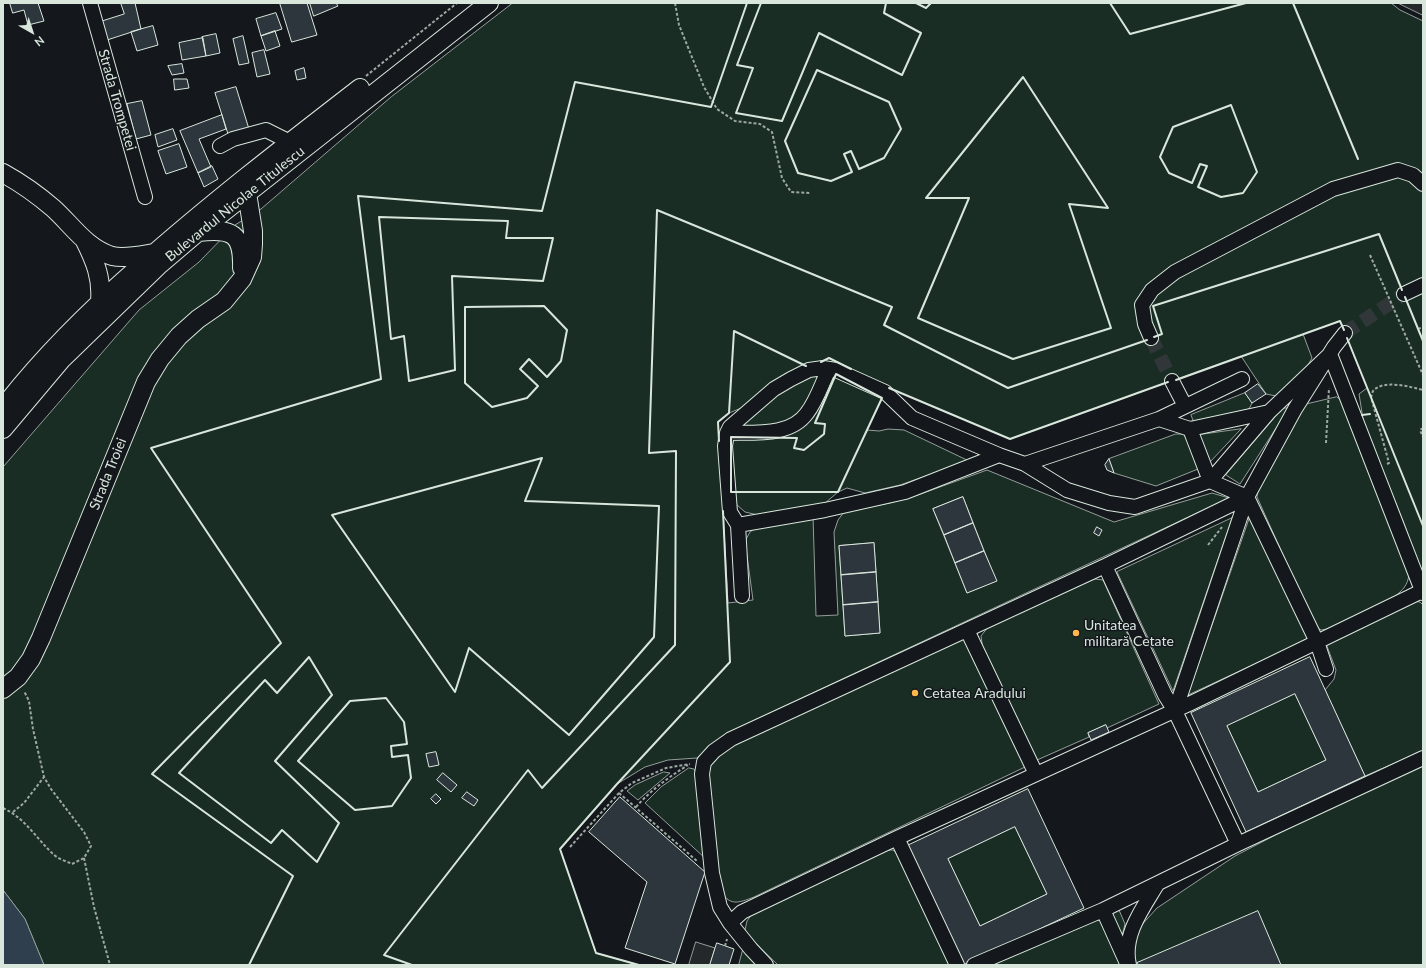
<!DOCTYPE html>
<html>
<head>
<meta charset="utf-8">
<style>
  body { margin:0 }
  #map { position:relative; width:1426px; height:968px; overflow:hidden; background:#14181c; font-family:Lato,sans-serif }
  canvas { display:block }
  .frame { position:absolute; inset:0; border:4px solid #d8e6dc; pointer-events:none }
  .north { position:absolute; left:12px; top:12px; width:40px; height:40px; -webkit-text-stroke:3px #14181c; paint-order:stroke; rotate:141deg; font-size:11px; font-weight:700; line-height:16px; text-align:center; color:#d8e6dc }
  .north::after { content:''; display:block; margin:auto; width:14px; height:18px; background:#d8e6dc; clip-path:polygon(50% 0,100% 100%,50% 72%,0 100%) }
</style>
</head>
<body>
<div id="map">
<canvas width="1426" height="968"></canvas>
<div class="frame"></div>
<div class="north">N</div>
</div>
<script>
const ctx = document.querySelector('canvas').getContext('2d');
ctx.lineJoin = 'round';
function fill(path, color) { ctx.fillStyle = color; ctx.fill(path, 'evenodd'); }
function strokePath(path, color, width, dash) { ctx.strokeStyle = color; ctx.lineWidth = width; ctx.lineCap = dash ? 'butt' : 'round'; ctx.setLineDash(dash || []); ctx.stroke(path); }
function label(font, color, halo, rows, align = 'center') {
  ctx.font = font + ' Lato,sans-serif'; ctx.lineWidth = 3; ctx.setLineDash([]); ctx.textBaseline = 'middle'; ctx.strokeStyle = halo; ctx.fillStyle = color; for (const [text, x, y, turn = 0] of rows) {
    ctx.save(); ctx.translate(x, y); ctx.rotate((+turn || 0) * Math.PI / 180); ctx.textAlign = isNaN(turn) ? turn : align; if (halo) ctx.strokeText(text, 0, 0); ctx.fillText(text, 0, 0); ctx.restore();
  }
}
const green = new Path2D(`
  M513 3H1391L1400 10 1423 21V576L1403 521 1364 425 1359 394 1367 388 1340 321 1303 334 1312 358 1304 372 1276 396 1266 394 1241 356 1010 439 887 387 829 358 808 367 751 404 729 413 718 422 728 603 753 600 745 541 750 532 758 526 813 516 816 616 838 615 834 532 838 520 844 512 890 503 915 496 987 470 1114 522 1212 493 1229 498 740 727 713 744 697 758 668 760 645 767 617 784 560 849 596 953 639 965H44L25 919 3 890V467L139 310 199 262 235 225 261 209 391 97ZM963 497 996 581 967 593 933 509ZM874 543 880 633 845 636 839 546Z
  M823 371 808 406 791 423 733 430 786 387Z
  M836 374 882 398 867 430 879 431 888 429 904 430 969 461 900 485 865 493 847 488 838 492 824 504 758 515 745 512 737 505 732 499 731 437 808 419Z
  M1245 393 1252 403 1249 409 1194 423 1191 415Z
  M1337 397 1343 402 1409 574C1408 585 1403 590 1394 597L1327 629 1321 630 1315 626 1257 497 1258 489 1302 409 1307 404Z
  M1283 408H1289L1240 484 1226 475Z
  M1241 429 1210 462 1199 435Z
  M1176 434H1183L1187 439 1198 469 1156 486 1114 473 1109 459Z
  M1251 514 1309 639 1188 695Z
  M1232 518 1173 691 1117 572Z
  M1095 579 1103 580 1159 704 1107 728 1105 725 1088 733 1089 737 1037 760 983 651 981 636 988 627 1050 597Z
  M1413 601 1420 602 1423 605V751L1365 776 1325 690 1334 679 1336 670 1325 641Z
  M966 637 1025 767 754 897C738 903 729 907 720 889L707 775 712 761 722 751Z
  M1295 694 1326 760 1258 792 1227 726Z
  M1423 762V965H1133L1132 956 1138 929 1157 908 1235 856 1337 803Z
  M689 768 694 769 697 775 706 859 645 803 661 787Z
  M664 772 670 773 638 800 627 791 635 785Z
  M1015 827 1047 894 980 926 948 859Z
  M886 850H893L898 854 951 965H778L749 937 745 930 747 921 752 914Z
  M1119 910 1125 924 1121 940 1109 914Z
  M1096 920 1102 921 1124 965H986Z
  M744 946 761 965H739Z`);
const parking = new Path2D(`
  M1398 3H1423V15Z
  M696 942 715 948 710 965H689Z`);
const water = new Path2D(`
  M3 890 25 919 44 965H3Z`);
const building = new Path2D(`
  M10 3H38L44 21 28 25 24 10 13 13Z
  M121 3H135L141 29 107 40 102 21 124 14Z
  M280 3H307L317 35 292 42Z
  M310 3H336L338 6 314 16Z
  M276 13 282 29 261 36 256 19Z
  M153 26 158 45 137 51 131 32Z
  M275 31 280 46 266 51 261 36Z
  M216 34 220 53 206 56 202 37Z
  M243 36 249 63 239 65 233 39Z
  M203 38 206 56 182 60 179 43Z
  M264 50 270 74 257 77 252 53Z
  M182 64 184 73 172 75 168 66Z
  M304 68 306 78 297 80 295 71Z
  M174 79H187L189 88 175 90Z
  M236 87 249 129 228 134 215 93Z
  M142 101 151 135 136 139 127 104Z
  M222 115 226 129 199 139 211 167 198 173 180 131Z
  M173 129 177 140 158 147 155 135Z
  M179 144 187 167 166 174 158 151Z
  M212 166 218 179 204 187 198 173Z
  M1258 384 1266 394 1252 403 1245 393Z
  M1109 459 1114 473 1107 470 1105 465Z
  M963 497 973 523 944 535 933 509Z
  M973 523 984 551 955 563 944 535Z
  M1097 527 1102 530 1099 536 1094 533Z
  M874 543 876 572 841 575 839 546Z
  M984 551 997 581 967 593 955 563Z
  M876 572 878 602 843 605 841 575Z
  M878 602 880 633 845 636 843 605Z
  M1310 657 1365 776 1246 832 1191 713ZM1295 694 1326 760 1258 792 1227 726Z
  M1106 725 1109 732 1091 740 1088 733Z
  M436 752 439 765 429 767 426 754Z
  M443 773 457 785 451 792 437 780Z
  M1028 789 1084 908 963 965 907 846ZM1015 827 1047 894 980 926 948 859Z
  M467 792 478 800 474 806 462 798Z
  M436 794 441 799 436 804 431 799Z
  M620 797 705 872 675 964 625 948 647 882 589 832Z
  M1258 911 1281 965H1138L1137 963Z
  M717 943 734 949 729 965H710Z`);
const minorTunnel = new Path2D(`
  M1345 333 1404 294
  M1151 338 1172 381`);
const path = new Path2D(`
  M675 3 679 25 704 87 717 109 735 121 760 124 772 132 782 178 791 192 811 193
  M366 76 457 3
  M1370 255 1423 375
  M1418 329 1423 327
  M1423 428 1420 430 1423 437
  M1326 443 1329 388
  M1387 464 1389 463 1371 397C1372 395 1372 393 1373 391 1383 379 1411 387 1423 390
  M1208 545 1222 527
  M619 793 697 861
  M636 807C651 790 669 777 688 765
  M3 808C25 818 36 838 53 854 58 859 66 861 72 864L84 858 91 846 84 832 51 789 44 777 33 729 29 701 24 691
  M13 812 24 803 44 777
  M570 847 619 793 632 783 666 768 690 764
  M84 858 94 907 110 965
  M725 946 727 939`);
const minor = new Path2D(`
  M90 3 145 197
  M220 146 233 139 266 130 284 139
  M1404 294 1423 285
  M1151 338 1145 324 1142 305 1152 290 1175 272 1333 189 1398 170 1413 175 1423 184
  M1330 354 1423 593
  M1172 381 1185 406
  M1269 412 1190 429 1210 481 1247 497 1317 642 1326 669
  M1159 419 1242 379
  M727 433C754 432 790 437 807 413 817 400 822 383 829 369
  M1025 464 1159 419 1190 429
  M738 525 825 510 905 492 999 455
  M1105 566 1165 695 1175 711 1238 844
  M742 596 738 525 730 512 725 446 727 433 730 427 774 389 791 379 809 370 823 368 836 370 885 392 912 418 999 455 1025 464 1067 490 1109 503 1135 507 1210 481 1269 412 1330 354
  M967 630 1036 774
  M1175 711 1247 497 1295 409 1334 347 1345 333
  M897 838 957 965
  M1103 910 1126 961
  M730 923 742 912 897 838 1189 704 1422 591
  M766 965 751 949 730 923 720 907 712 873 702 774 704 762 714 751 731 739 1105 566 1247 497
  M974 965 1103 910 1238 844 1423 758
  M1129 965C1122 935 1143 908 1158 883`);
const major = new Path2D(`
  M3 173C21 183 38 195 53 208 72 225 86 248 112 256 125 259 142 255 155 253
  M198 232C232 228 243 233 242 268
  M85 241C95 261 102 278 100 301
  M3 408C43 356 90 310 139 267 210 204 285 146 360 88
  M3 429 62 359 158 266 198 232 489 3
  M3 689 18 677 31 659 41 638 146 382 160 359 179 336 198 319 224 301 242 279 252 257 253 244V231L247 193`);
const wall = new Path2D(`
  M761 3 737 65 753 68 736 113 782 121 819 33 902 75 921 33 884 13 886 3
  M916 3 926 8 931 3
  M1110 3 1130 34 1246 3
  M1293 3 1358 159
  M817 70 889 102 901 129 884 158 859 169 851 151 844 154 852 172 831 181 798 173 785 141Z
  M1023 77 1108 208 1069 204 1111 328 1013 359 918 318 969 198H926Z
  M1231 105 1257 172 1243 193 1221 197 1198 187 1207 166 1200 164 1192 183 1169 173 1160 157 1173 127Z
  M379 217 508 221 506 238H553L543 281 452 276 455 370 409 381 404 336 391 339Z
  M1405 297 1423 341
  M544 306 567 330 561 361 547 377 529 359 520 369 538 386 527 398 492 407 465 383V307Z
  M1154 337 1162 334 1153 306 1379 234 1402 290
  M1347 338 1423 526
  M821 362 829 358 851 369
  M836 374 882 398 838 492H731V437L797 438 794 448 804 450 824 434 825 424 815 423Z
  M1176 380 1340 321 1344 330
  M889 388 1010 439 1168 382
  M1362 415 1370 414
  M719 441 718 422 729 413 734 331 806 366
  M542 458 525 501 659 506 654 637 569 735 469 648 455 692 332 515Z
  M309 657 332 695 275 761 339 823 317 862 282 830 271 843 179 773 265 680 277 693Z
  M386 698 404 722 407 744 391 746 392 757 408 755 411 778 392 806 355 810 298 761 350 701Z
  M249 965 293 876 152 774 281 643 151 448 381 379 358 196 542 211 575 82 711 107 747 3
  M412 965 384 955 528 770 542 788 675 645 676 451 649 453 657 210 892 307 884 325 1008 388 1147 340
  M639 965 596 953 560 849 617 784 730 662 723 511`);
const markers = [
  [1076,633,4,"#ffb74d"],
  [915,693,4,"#ffb74d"]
];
const streetNames = [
  ["Strada Trompetei",117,100,74],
  ["Bulevardul Nicolae Titulescu",235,204,-39],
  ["Strada Troiei",108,474,-68]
];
const poiNames = [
  ["Unitatea",1084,625],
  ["militară Cetate",1084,641],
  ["Cetatea Aradului",923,693]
];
fill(green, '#1a2d24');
strokePath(green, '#939e99', 1);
fill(parking, '#24282b');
strokePath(parking, '#939e99', 1);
fill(water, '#2f3f4d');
strokePath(water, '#939e99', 1);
fill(building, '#2c363c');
strokePath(building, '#d8e6dc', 1);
strokePath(minorTunnel, '#313739', 14, [14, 7]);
strokePath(minor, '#d8e6dc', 16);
strokePath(major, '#d8e6dc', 20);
strokePath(path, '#9da8a2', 2, [3, 2]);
strokePath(minor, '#14181c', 14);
strokePath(major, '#14181c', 18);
strokePath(wall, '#d8e6dc', 2);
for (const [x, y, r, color] of markers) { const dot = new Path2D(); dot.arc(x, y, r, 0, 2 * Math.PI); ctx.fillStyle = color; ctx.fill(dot); strokePath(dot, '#14181c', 1.5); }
label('14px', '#d8e6dc', '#14181c', streetNames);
label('14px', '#d8e6dc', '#14181c', poiNames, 'left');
</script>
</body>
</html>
